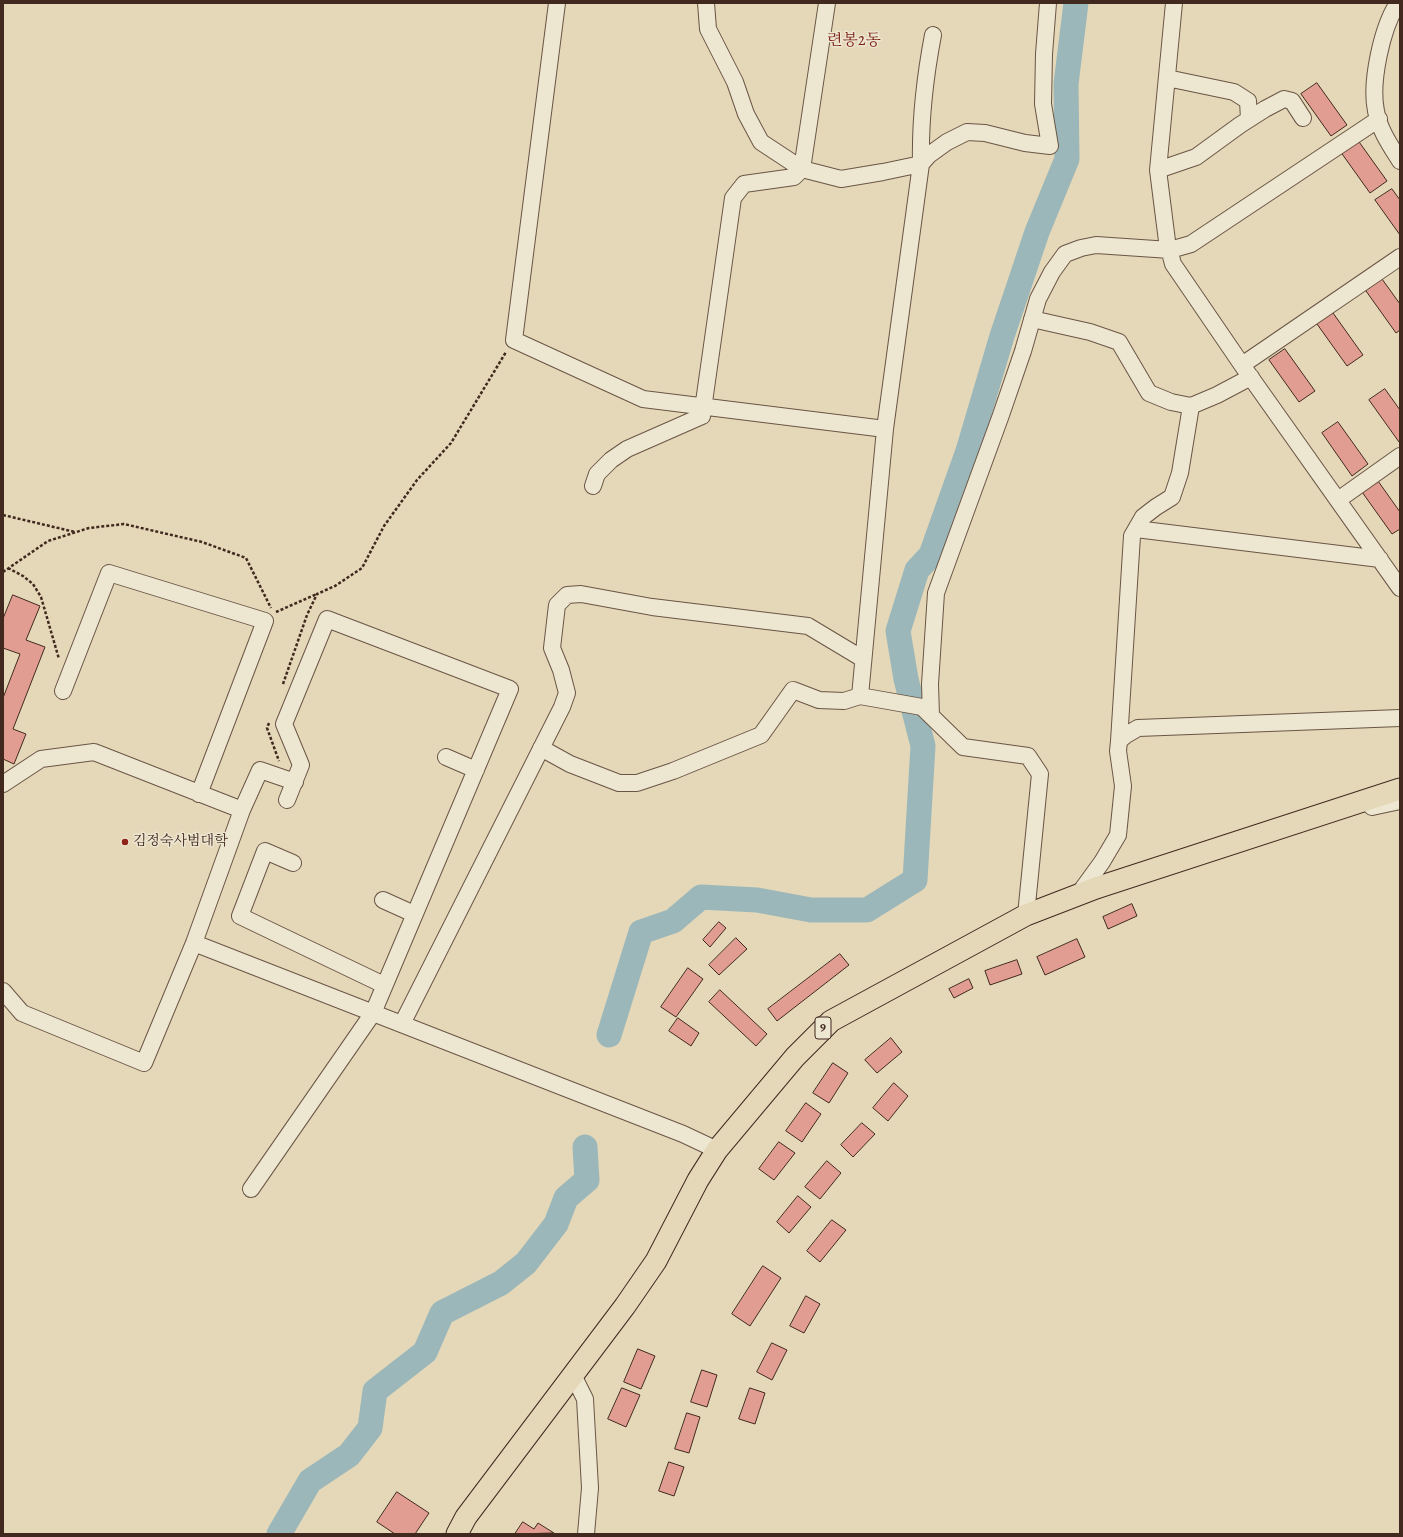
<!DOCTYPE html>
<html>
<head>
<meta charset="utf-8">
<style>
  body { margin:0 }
  #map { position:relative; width:1403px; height:1537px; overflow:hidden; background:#e4d8b8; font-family:Alegreya,serif }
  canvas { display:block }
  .frame { position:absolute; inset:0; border:4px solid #42291f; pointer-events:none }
</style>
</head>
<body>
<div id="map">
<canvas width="1403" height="1537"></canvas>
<div class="frame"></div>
</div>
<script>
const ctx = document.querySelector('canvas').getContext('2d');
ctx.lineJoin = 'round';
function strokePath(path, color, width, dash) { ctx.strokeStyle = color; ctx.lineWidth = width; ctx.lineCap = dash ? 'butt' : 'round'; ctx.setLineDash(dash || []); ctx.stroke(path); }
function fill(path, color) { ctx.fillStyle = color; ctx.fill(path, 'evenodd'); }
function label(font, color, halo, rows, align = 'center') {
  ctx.font = font + ' Alegreya,"Noto Serif KR",serif'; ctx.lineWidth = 3; ctx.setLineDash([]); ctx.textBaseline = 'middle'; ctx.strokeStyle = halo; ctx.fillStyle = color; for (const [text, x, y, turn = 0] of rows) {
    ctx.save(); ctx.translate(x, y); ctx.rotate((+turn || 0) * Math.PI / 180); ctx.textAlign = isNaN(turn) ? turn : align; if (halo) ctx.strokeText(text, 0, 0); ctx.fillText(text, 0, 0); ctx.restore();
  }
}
const river = new Path2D(`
  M609 1035 641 932 673 921 701 897 757 900 811 910H867L915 880 923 746 906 679 898 631 917 570 931 555 968 451 1002 336 1037 232 1067 159 1066 84 1076 3
  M279 1534 310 1481 349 1455 370 1428 375 1391 425 1352 442 1313 501 1283 526 1263 556 1224 566 1198 587 1180 585 1147`);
const building = new Path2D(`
  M1317 83 1347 125 1331 136 1301 94Z
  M1357 139 1387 181 1370 193 1340 151Z
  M1392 189 1400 200V235L1375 200Z
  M1382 279 1400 304V330L1396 333 1366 291Z
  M1333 313 1363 355 1347 366 1317 324Z
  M1285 349 1315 391 1299 402 1269 360Z
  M1385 389 1400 410V441L1399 442 1369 400Z
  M1338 422 1368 464 1352 476 1322 433Z
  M1378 481 1400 512V529L1392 534 1362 492Z
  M13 595 40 606 26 640 45 647 13 729 26 734 14 764 3 759V698L20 654 3 648V619Z
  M1132 904 1137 916 1108 929 1103 917Z
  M719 922 726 928 710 947 703 940Z
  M736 938 747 949 719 975 709 965Z
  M1077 939 1085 957 1045 975 1037 957Z
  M840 954 849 965 777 1021 768 1009Z
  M1017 960 1022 974 990 985 985 971Z
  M688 968 703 979 676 1017 661 1007Z
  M969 979 973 988 954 998 949 989Z
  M720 990 767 1034 756 1046 709 1002Z
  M678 1018 699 1033 691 1046 669 1031Z
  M891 1038 902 1052 877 1073 865 1060Z
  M833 1063 848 1073 829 1103 813 1093Z
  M894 1083 908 1096 888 1121 873 1108Z
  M806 1103 821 1114 802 1142 786 1131Z
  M862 1123 875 1134 853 1157 841 1145Z
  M779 1142 795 1153 774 1180 759 1169Z
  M827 1161 841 1173 820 1199 805 1187Z
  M798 1196 811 1207 789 1233 777 1222Z
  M832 1220 846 1230 820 1262 807 1251Z
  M763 1266 781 1278 750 1326 732 1314Z
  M806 1296 820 1304 804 1333 790 1326Z
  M772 1343 787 1350 772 1380 757 1372Z
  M638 1349 655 1356 641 1389 624 1382Z
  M702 1370 717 1375 707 1407 691 1402Z
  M622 1388 640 1395 626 1427 608 1419Z
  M750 1388 765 1393 755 1424 739 1419Z
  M687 1413 700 1417 689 1453 675 1449Z
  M669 1462 684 1467 674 1496 659 1491Z
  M397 1492 429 1513 415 1534H395L377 1522Z
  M523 1522 534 1529 538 1523 554 1533 515 1534Z`);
const path = new Path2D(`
  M3 515 75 532
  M8 568 23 576 33 584 41 597 59 659
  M3 572 48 541 89 528 124 524 202 542 246 558 271 608
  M276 612 317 594
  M283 684 307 615 317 594 335 586 362 568 384 526 417 480 451 443 506 352
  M269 723 267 728 279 761`);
const minor = new Path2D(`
  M557 3 514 340 643 399 885 429
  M706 3 708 29 735 82 746 114 761 142 802 169 841 179 883 172 921 164 929 155 947 142 967 132 985 133 1025 143 1050 146 1043 104 1044 54 1048 3
  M1174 3 1158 170 1167 241 1173 264 1242 365 1400 588
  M1398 3C1382 27 1370 82 1376 111 1379 129 1390 145 1400 161
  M1167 78 1234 92 1248 101 1249 119
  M1158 170 1196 157 1240 125 1265 109 1284 99 1292 101 1303 118
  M1032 319 1090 332 1119 342 1149 393 1171 402 1191 406 1217 395 1251 377
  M1242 365 1400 257
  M593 486 597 474 611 460 627 449 702 416 733 198 744 184 794 177 802 169 827 3
  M1338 500 1400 456
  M1136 529 1380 559
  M63 691 109 573 265 621 199 794
  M860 696 885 429 921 164C920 121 925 77 933 35
  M931 716 930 684 936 593 1001 415 1023 351 1038 299 1052 272 1065 254 1081 248 1096 245 1170 250 1191 244 1379 119
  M1119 741 1132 536 1143 517 1156 507 1172 497 1180 473 1191 406
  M541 748 570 764 619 783H637L673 771 761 735 793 690 819 700 844 701 860 696 922 707 963 747 1028 756 1040 774 1026 915
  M446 757 476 770
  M3 784 41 759 94 752 242 810 194 943 144 1063 22 1013 3 991
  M1372 807 1400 801
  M242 810 260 770 295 782
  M293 863 265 851 240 916 384 985
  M1078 895 1102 862 1118 835 1123 786 1118 751 1119 741 1126 735 1138 728 1400 718
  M383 900 414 914
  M194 943 683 1134 717 1150
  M402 1024 562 707 567 693 561 670 552 648 557 605 567 595 581 594 652 607 808 626 863 659
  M251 1189 373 1013 510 689 327 619 284 724 301 765 287 800
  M573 1375 585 1399 590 1488 586 1534`);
const major = new Path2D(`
  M457 1534 466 1517 625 1306 656 1261 698 1180 717 1150 795 1057 831 1021 1026 915 1096 888 1400 789`);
const markers = [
  [125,842,4,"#8f2418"]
];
const shields = [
  [823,1028,16]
];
const shieldNames = [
  ["9",823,1028]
];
const poiNames = [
  ["김정숙사범대학",133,842]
];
const quarterNames = [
  ["련봉2동",854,41]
];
strokePath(river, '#9bb7ba', 25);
fill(building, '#e29d92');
strokePath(building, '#42291f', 1);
strokePath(minor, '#6a5545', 18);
strokePath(major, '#42291f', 23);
strokePath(path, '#42291f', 2.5, [3, 2]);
strokePath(minor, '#ede6d1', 16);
strokePath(major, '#e4d8b8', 21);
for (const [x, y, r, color] of markers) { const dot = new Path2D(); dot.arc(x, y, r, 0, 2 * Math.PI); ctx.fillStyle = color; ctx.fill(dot); strokePath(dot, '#ede6d1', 1.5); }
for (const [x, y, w] of shields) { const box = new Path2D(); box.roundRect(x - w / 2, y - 11, w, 22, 3); ctx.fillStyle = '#ede6d1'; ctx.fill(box); strokePath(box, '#42291f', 1); }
label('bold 13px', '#42291f', null, shieldNames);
label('14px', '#42291f', '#ede6d1', poiNames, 'left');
label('16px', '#7a1f14', '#ede6d1', quarterNames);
</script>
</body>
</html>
